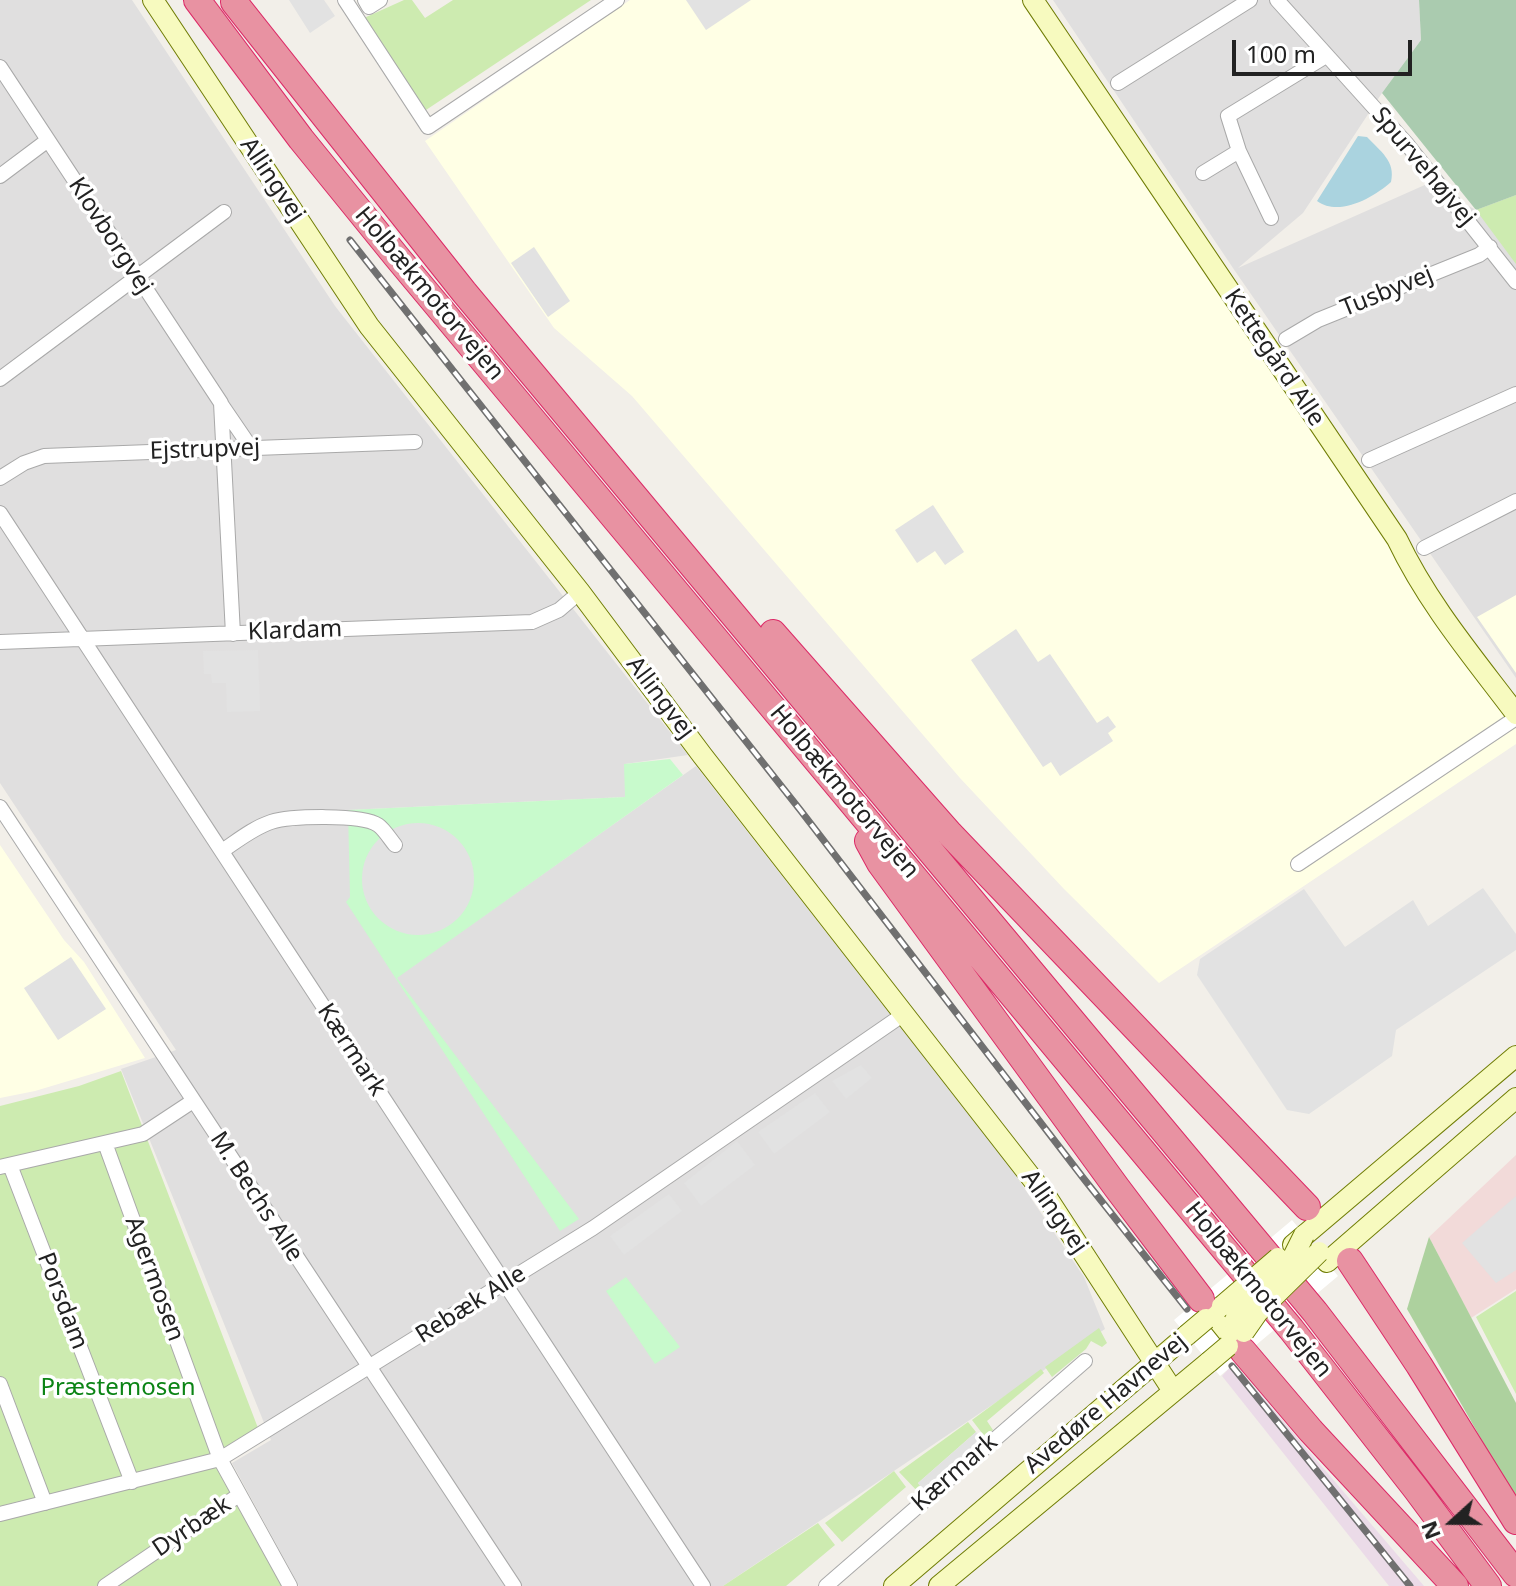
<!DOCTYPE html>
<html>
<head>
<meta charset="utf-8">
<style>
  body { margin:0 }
  #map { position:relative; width:1516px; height:1586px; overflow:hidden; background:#f2efe9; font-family:"Noto Sans",sans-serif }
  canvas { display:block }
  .north { position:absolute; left:1412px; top:1482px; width:80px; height:80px; -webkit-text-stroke:6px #fff; paint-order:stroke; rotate:249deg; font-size:22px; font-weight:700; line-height:32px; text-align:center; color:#222 }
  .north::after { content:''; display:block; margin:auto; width:28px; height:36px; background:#222; clip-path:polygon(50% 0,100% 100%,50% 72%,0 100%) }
  .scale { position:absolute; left:1232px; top:40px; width:180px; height:36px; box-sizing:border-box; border:4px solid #222; border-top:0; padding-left:10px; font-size:24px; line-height:28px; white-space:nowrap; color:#222; -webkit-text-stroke:6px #fff; paint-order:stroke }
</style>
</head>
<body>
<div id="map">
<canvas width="1516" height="1586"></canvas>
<div class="north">N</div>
<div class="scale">100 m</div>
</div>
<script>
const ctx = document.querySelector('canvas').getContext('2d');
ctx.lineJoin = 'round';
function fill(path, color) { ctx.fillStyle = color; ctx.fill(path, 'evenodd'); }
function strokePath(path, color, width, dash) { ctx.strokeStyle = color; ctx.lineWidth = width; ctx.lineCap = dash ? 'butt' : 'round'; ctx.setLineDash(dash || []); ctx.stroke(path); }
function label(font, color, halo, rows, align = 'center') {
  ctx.font = font + ' "Noto Sans",sans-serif'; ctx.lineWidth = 7; ctx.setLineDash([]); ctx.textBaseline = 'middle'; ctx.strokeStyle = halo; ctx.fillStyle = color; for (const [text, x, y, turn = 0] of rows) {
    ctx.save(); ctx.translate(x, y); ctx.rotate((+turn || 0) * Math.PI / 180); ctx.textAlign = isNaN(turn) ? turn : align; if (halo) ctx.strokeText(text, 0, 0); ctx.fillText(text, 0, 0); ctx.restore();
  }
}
const residential = new Path2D(`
  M0 0H132L335 306 688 755 625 764V797L348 810 397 977 696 766 1012 1170 1084 1277 1105 1329 723 1586H299L232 1463 271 1440 121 1069 176 1050 0 783Z
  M1053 0H1419L1421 40 1382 93 1303 213 1238 268 1427 184 1476 210 1516 195V678L1235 271Z`);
const commercial = new Path2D(`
  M1516 1155V1289L1471 1318 1429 1237Z`);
const industrial = new Path2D(`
  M1233 1364 1237 1367 1424 1586H1389L1222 1376Z`);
const education = new Path2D(`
  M630 0H1021L1516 727V744L1159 983 1064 889 960 778 632 396 554 328 425 141Z
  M1516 595V673L1477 617Z
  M0 845 64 940 84 962 145 1058 35 1091 0 1098Z`);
const grass = new Path2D(`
  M404 0H412L425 18 453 0H591L426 110 364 18Z
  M1516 195V264L1476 210Z
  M121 1071 258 1428 215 1453 285 1586H0V1106L79 1086Z
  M1516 1291V1394L1476 1317Z
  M1099 1328 1107 1343 1102 1347 1091 1341 1086 1349 1052 1377 1045 1367Z
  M1041 1369 1044 1373 987 1421 993 1430 985 1437 972 1420Z
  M968 1422 976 1432 918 1483 924 1491 920 1494 899 1472Z
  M894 1471 906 1487 842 1542 825 1523Z
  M818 1523 835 1545 786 1586H723Z`);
const forest = new Path2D(`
  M1429 1237 1516 1403V1500L1407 1309Z`);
const cemetery = new Path2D(`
  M1419 0H1516V195L1476 210 1382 93 1421 40Z`);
const park = new Path2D(`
  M670 759 683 775 397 978 579 1219 560 1231 346 902 350 897 348 810 625 797 624 764Z
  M626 1277 680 1347 655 1364 606 1291Z`);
const parking = new Path2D(`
  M289 0H324L335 16 310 33Z
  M686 0H751L706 30Z
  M534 247 570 301 548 317 511 263Z
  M933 505 964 552 945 565 935 551 917 563 895 530Z
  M1016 629 1038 662 1050 654 1097 723 1108 716 1116 727 1108 733 1113 741 1060 776 1051 762 1043 767 971 660Z
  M258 650 260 711 227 712 226 683H212L211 674H204L203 651Z
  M362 879a56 56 0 1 1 112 0a56 56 0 1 1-112 0Z
  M1483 888 1516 934V950L1396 1030 1392 1056 1309 1114 1287 1110 1197 975 1200 959 1304 889 1345 947 1413 900 1428 926Z
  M71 957 106 1009 58 1040 24 988Z
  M861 1065 872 1078 846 1099 832 1081Z
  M815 1093 830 1112 774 1154 758 1132Z
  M737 1141 755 1165 701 1206 684 1183Z
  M669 1194 682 1211 624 1255 610 1236Z
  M1516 1196V1270L1496 1283 1462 1243Z
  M976 1432 982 1439 924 1491 918 1483Z`);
const water = new Path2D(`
  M1358 136 1367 137C1380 151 1396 161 1391 182 1373 198 1339 217 1317 201Z`);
const pier = new Path2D(`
  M1292 1220 1338 1276 1255 1346 1209 1290Z
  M1193 1304 1239 1360 1220 1376 1174 1320Z`);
const street = new Path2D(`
  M345 0 428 127 617 0
  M365 0 369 7 380 0
  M1277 0 1406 143 1516 282
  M0 67 221 403 233 634
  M1118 83 1250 0
  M1203 173 1239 151
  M0 176 48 140
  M1271 218 1239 151 1228 116 1326 56
  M1286 339 1318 320 1479 255 1490 247
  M0 379 224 212
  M221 404 251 448
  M1369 460 1516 394
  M0 478 24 463 44 456 415 442
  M0 513 703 1586
  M1424 548 1516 501
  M0 642 532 622 559 610 580 592
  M0 807 514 1586
  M222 851C237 841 253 828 271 822 290 816 362 814 378 825 384 829 390 839 395 845
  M1298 864 1516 718
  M105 1143 220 1459 290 1586
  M10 1165 132 1482
  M0 1167 143 1134 193 1101
  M0 1384 45 1503
  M0 1514 220 1459 593 1228 904 1014
  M105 1586 239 1495
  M826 1586 1085 1361`);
const secondary = new Path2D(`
  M153 0 369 326 580 592 702 755 1048 1199 1173 1391
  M1033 0 1397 539C1428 604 1473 657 1516 714
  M1293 1245 1516 1056
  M1327 1262 1516 1098
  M1201 1299 1243 1351
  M894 1586 1187 1335
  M939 1586 1209 1362`);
const highway = new Path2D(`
  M197 0 301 139 396 256 1291 1329 1416 1489 1488 1586
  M234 2 464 292 1315 1312 1516 1574
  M773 633 950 834 1307 1207
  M868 841 880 863 1117 1188 1201 1299
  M1350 1261 1419 1365 1516 1521
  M1243 1351 1311 1431 1455 1586`);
const rail = new Path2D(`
  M350 240 801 811 1084 1179 1187 1309
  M1232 1366 1410 1586`);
const secondaryBridge = new Path2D(`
  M1222 1306 1278 1258
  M1234 1322 1241 1309 1288 1267 1304 1235
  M1244 1332 1258 1312 1319 1252
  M1187 1335 1206 1319
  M1209 1362 1228 1346`);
const streetNames = [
  ["Spurvehøjvej",1423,167,50],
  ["Allingvej",272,180,56],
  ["Klovborgvej",110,236,57],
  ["Tusbyvej",1387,292,-22],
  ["Holbækmotorvejen",429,294,50],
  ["Kettegård Alle",1274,358,56],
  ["Ejstrupvej",205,450,-2],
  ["Klardam",295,631,-2],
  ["Allingvej",660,698,53],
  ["Holbækmotorvejen",844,792,50],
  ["Kærmark",351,1050,57],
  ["M. Bechs Alle",256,1197,57],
  ["Allingvej",1054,1212,55],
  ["Agermosen",154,1279,70],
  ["Holbækmotorvejen",1258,1290,51],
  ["Porsdam",62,1301,69],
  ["Rebæk Alle",471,1305,-32],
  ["Avedøre Havnevej",1106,1404,-40],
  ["Kærmark",955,1473,-41],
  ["Dyrbæk",192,1527,-34]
];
const parkNames = [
  ["Præstemosen",118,1388]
];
fill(residential, '#e0dfdf');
fill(commercial, '#f2dad9');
fill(industrial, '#ebdbe8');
fill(education, '#ffffe5');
fill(grass, '#cdebb0');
fill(forest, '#add19e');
fill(cemetery, '#aacbaf');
fill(park, '#c8facc');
fill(parking, '#e2e2e2');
fill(water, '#aad3df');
fill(pier, '#fff');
strokePath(street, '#a9a9a9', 16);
strokePath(secondary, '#707d05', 22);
strokePath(highway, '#dc2a67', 28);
strokePath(street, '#fff', 14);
strokePath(secondary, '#f7fabf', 20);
strokePath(highway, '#e892a2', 26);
strokePath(rail, '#707070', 7);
strokePath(rail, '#fff', 4, [12]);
strokePath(secondaryBridge, '#707d05', 22, []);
strokePath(secondaryBridge, '#f7fabf', 20);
label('24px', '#222', '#fff', streetNames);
label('24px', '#0c8416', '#fff', parkNames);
</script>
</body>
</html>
